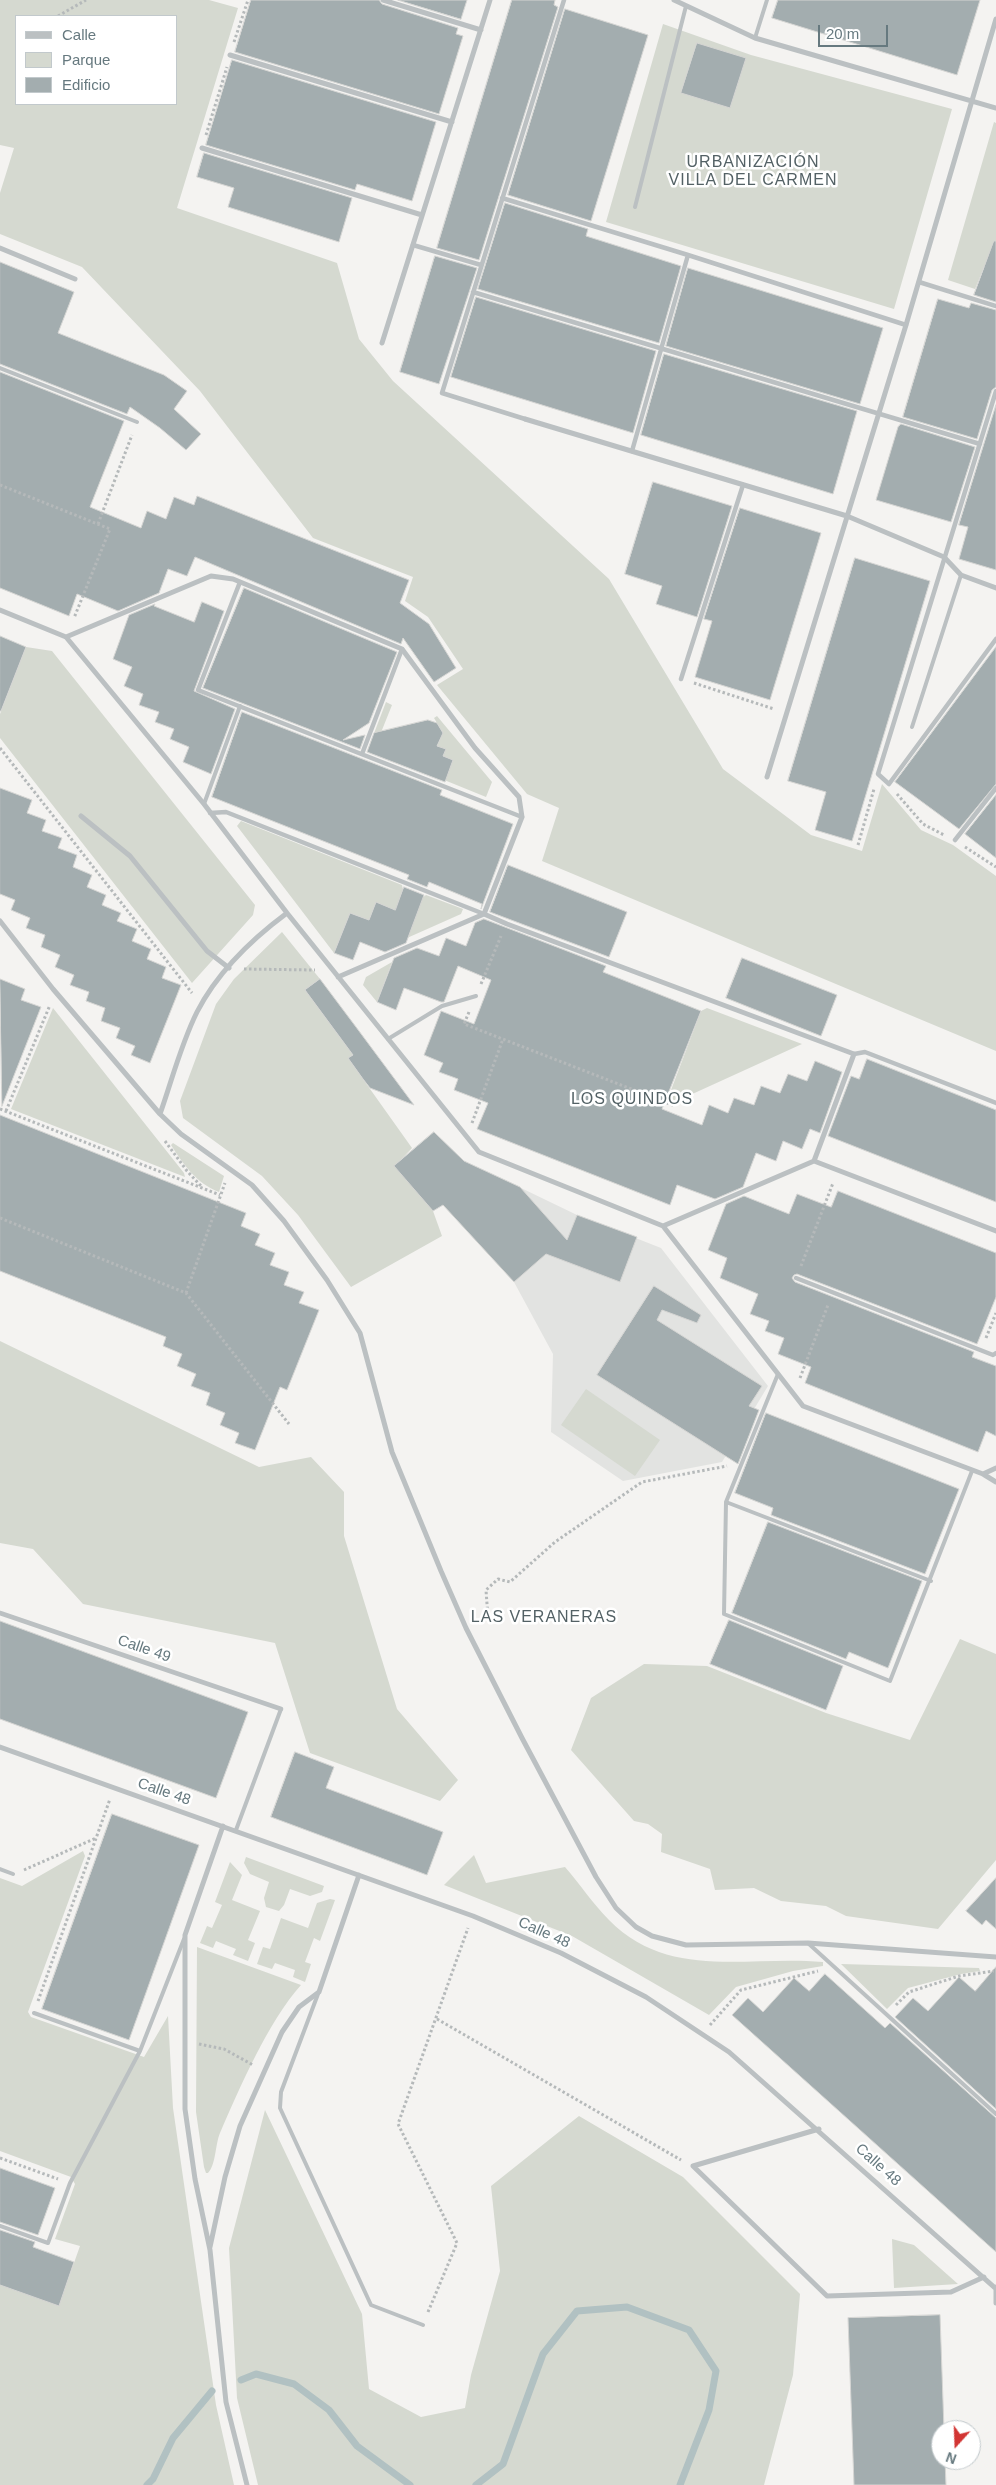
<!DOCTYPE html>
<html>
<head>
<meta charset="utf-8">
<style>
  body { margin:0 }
  #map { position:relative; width:996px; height:2485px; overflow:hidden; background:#f4f3f1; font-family:Arial,sans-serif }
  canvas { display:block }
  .legend { position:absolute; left:15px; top:15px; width:162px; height:90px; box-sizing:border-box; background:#fff; border:1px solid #c2c9cc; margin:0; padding:6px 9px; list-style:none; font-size:15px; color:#66797f }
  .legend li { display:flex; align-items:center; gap:10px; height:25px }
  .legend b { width:25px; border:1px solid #c2c9cc }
  .north { position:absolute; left:931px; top:2420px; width:50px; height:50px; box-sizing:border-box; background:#fff; border:1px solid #c2c9cc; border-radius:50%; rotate:200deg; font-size:14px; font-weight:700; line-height:20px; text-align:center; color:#66797f }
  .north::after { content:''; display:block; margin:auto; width:18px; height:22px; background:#d23533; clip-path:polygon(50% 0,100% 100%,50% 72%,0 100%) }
  .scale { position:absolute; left:818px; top:25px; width:70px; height:22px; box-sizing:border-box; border:2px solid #66797f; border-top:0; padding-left:6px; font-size:15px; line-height:18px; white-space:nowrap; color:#66797f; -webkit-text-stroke:4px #fff; paint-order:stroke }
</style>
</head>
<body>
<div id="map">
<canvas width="996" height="2485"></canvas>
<ul class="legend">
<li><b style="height:6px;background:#bbc0c2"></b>Calle</li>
<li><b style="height:14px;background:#d5d9d0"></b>Parque</li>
<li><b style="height:14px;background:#a3adaf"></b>Edificio</li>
</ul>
<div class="north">N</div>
<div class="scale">20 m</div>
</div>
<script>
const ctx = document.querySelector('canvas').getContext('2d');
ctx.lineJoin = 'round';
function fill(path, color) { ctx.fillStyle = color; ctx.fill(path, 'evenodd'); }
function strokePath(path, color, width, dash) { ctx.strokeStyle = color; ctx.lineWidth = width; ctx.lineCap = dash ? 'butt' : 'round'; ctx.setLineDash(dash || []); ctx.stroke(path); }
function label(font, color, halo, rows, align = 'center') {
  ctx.font = font + ' Arial,sans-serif'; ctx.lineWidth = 5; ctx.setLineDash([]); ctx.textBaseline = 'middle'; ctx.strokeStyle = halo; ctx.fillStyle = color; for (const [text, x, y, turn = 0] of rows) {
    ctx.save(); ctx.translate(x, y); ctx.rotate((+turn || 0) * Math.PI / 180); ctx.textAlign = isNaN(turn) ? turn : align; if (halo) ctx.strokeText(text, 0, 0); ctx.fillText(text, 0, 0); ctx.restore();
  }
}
const built = new Path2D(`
  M519 1187 577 1215 661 1248 768 1386 722 1462 623 1481 551 1432 553 1354 514 1282 475 1238 511 1204Z`);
const green = new Path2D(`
  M0 0H209L238 8 177 208 337 263 359 339 393 381 609 579 723 769 811 835 862 851 882 784 921 830 953 845 996 876V1051L542 861 559 808 527 794 437 685 463 669 428 617 405 601 413 577 313 538 200 391 82 267 0 234V193L14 148 0 145ZM176 16V104H16V16Z
  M663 24 751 55 952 109 894 309 606 222Z
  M994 122 996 123V271L984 267 975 289 948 280Z
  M26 647 52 651 255 905 253 915 192 983 0 738V714Z
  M386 702 392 705 376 745 448 773 453 760 443 756 445 749 437 746 443 733 434 718 437 716 492 782 486 797 368 749Z
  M241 821 402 885 403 890 395 910 376 902 369 920 350 913 334 953 237 826Z
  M426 895 463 909 461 914 407 938 422 898Z
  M282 932 320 979 305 990 353 1055 348 1058 412 1148 395 1166 433 1211 442 1236 351 1287 298 1215 262 1176 183 1118 180 1101 216 1004 234 979Z
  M392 962 377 1002 363 985 366 977Z
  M53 1008 184 1173 185 1177 11 1109Z
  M707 1008 802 1044 677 1101 668 1098 701 1011Z
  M173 1143 224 1176 219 1192C196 1183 184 1165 171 1145Z
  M0 1341 259 1467 311 1457 344 1492V1536L397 1709 458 1780 440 1801 310 1753 275 1643 83 1604 33 1549 0 1543Z
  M586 1389 660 1440 635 1476 561 1425Z
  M960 1639 996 1654V1860L938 1929 846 1916 826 1906 781 1901 754 1888 715 1890 710 1869 661 1852 662 1834 648 1824 634 1821 571 1750 591 1698 644 1664 707 1666 826 1713 910 1740Z
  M83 1851 85 1856 28 2012 31 2017 144 2057 168 2016 173 2108 216 2405 234 2485H0V2285L59 2305 80 2246 55 2239 75 2184 71 2177 0 2151V1878L22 1886Z
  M474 1855 486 1883 565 1867C580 1884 593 1904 609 1920 669 1981 747 1955 823 1962V1966L793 1971 736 1987 709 2015 572 1936 444 1885Z
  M246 1857 324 1886 322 1892 310 1896 290 1889 284 1905 279 1911 266 1907 264 1898 269 1882 250 1874 244 1863Z
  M230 1862 242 1875 232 1900 260 1911 248 1940 255 1943 248 1961 233 1955 236 1949 216 1941 213 1948 200 1943 207 1926 212 1928 222 1905 215 1902Z
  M330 1899 335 1900 320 1941 314 1938 305 1962 311 1964 305 1982 293 1977 295 1970 275 1963 272 1969 257 1964 263 1947 270 1949 281 1918 308 1928 317 1903Z
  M197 1947 301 1985C268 2022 240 2087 220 2133 215 2145 216 2165 208 2173H206L204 2167 196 2112Z
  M841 1964 979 1968 980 1971 961 1974 908 1988 887 2009Z
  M265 2110 362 2314 369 2389 421 2417 465 2408 471 2375 500 2271 491 2186 579 2116 683 2177 800 2294 793 2375 764 2485H258L237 2398 229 2248Z
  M892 2239 914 2245 958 2284 894 2288Z`);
const stream = new Path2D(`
  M241 2380 256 2374 294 2384 329 2410 357 2446 410 2485
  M147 2485 153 2479 173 2438 212 2391
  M476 2485 503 2464 543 2354 577 2311 627 2307 689 2330 716 2371 709 2410 680 2485`);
const building = new Path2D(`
  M251 0H379L382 4 458 28 456 34 463 36 439 114 235 52Z
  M398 0H467L461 19Z
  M512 0H555L554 5 558 7 479 260 437 248Z
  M778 0H980L957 75 772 18Z
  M565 9 648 35 591 221 508 195Z
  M697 43 746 58 730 108 681 93Z
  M232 60 436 122 412 201 357 184 355 190 206 145Z
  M204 153 352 198 339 242 228 207 234 188 197 177Z
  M505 203 588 229 586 236 681 266 659 343 478 289Z
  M994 241H996V302L974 295Z
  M435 256 477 268 439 384 400 372Z
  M0 262 74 292 58 333 164 375 187 391 174 409 201 434 186 450 160 428 130 407 127 414 0 364Z
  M688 268 883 328 860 404 666 346Z
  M476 297 656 351 633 433 451 377Z
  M938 299 969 308 971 303 996 310V387L992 390 977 439 903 417Z
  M664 354 857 411 833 494 641 435Z
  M0 372 124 421 90 507 141 528 147 511 166 519 174 497 194 505 197 496 409 580 400 603 429 624 456 668 434 682 403 638 401 644 195 557 187 576 168 569 159 593 118 611 77 594 69 616 0 588Z
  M996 405V570L959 559 968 527 959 525Z
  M901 424 975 447 951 522 876 500 898 427Z
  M653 482 732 506 697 617 656 604 662 586 625 574Z
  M740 508 821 533 770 700 695 677 712 621 704 619Z
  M855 558 930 581 852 841 815 830 826 792 788 781Z
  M244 588 397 652 369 723 343 740 365 735 360 749 203 688Z
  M202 602 224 611 194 691 235 709 211 774 183 762 189 747 170 739 174 729 155 722 159 712 139 705 143 694 124 686 132 667 113 659 129 615 155 604 154 606 194 622Z
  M0 636 26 647 1 711H0Z
  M996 647V784L959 829 895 782Z
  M242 712 442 790 440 795 513 824 481 909 482 904 429 882 427 887 407 879 409 875 212 797Z
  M428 720 437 723 443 733 437 746 446 749 443 756 453 760 445 782 367 752 374 733Z
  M0 788 32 800 27 813 46 820 42 831 62 838 58 848 77 855 73 867 92 875 87 887 106 895 102 905 121 913 117 921 137 929 132 941 151 949 147 959 166 967 162 978 181 985 150 1063 131 1055 135 1046 116 1038 120 1028 101 1021 105 1008 86 1001 89 992 70 985 74 975 55 967 60 955 41 947 45 935 26 928 30 918 11 910 15 900 0 894Z
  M996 795V858L965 834Z
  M508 865 627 912 609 957 490 912Z
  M404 887 424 895 406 943 385 952 360 942 353 960 334 953 350 913 369 920 376 902 395 910Z
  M484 919 606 966 603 972 701 1011 662 1109 702 1125 709 1105 728 1113 734 1098 754 1105 761 1086 780 1093 788 1074 807 1081 815 1061 842 1072 820 1133 810 1129 802 1149 783 1141 776 1161 756 1153 743 1187 715 1199 677 1185 670 1205 477 1129 488 1103 454 1090 458 1079 439 1072 443 1063 424 1055 441 1011 474 1024 491 980 458 966 444 1002H441L404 988 396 1010 377 1002 394 958 417 948 439 956 446 938 466 946 475 923Z
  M742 958 837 995 821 1036 726 998Z
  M0 979 25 989 21 1000 41 1007 2 1106Z
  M320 979 356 1027 414 1105 370 1088 363 1079 348 1058 353 1055 305 990Z
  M867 1059 996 1110V1202L828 1136 851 1076 859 1079Z
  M0 1115 246 1213 241 1226 260 1234 255 1245 275 1253 270 1265 289 1272 284 1285 304 1292 299 1303 319 1310 287 1390 280 1387 255 1450 235 1443 239 1433 220 1425 225 1413 206 1405 210 1393 191 1386 196 1374 177 1366 182 1354 163 1346 166 1337 0 1271Z
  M434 1132 464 1161 520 1187 567 1240 577 1215 637 1237 620 1282 546 1254 514 1282 443 1205 433 1211 394 1166Z
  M838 1191 996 1253V1297L977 1344 797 1274 794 1275 792 1278 795 1282 974 1352 972 1357 996 1366V1436L986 1431 978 1452 805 1383 811 1367 778 1354 784 1338 765 1331 769 1321 750 1314 758 1294 720 1278 727 1258 708 1250 726 1204 744 1196 789 1214 797 1194 831 1207Z
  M654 1286 701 1315 697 1323 662 1310 657 1320 762 1386 749 1406 759 1410 738 1464 597 1375Z
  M766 1413 959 1489 925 1574 771 1515 773 1508 735 1493Z
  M768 1522 922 1581 888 1668 849 1652 846 1659 732 1613Z
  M729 1620 843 1666 826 1710 710 1664Z
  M0 1621 248 1712 216 1798 0 1719Z
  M295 1752 334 1767 326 1788 443 1832 427 1875 271 1817Z
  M112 1814 199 1845 129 2040 42 2009Z
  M996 1878V1929L986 1920 982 1925 966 1911Z
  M996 1967V2109L895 2017 913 1998 928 2011 959 1977 975 1991Z
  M825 1974 885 2028 890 2023 996 2118V2252L732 2015 748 1998 763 2012 794 1978 809 1991Z
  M0 2168 55 2188 38 2235 0 2222Z
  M0 2230 35 2242 33 2247 74 2262 59 2306 0 2285Z
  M940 2315 944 2430H941V2460H945L946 2485H854L848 2318Z`);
const path = new Path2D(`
  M58 16 86 0
  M234 42 248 0
  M206 135 227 67
  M0 485 110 529 74 618
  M98 524 132 435
  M694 683 774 709
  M0 748 192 993
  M897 794 923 824 944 835
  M858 845 874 789
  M965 847 996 867
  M244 969 315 970
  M481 984 501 936
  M469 1012 464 1024 675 1106
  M0 1109 220 1195
  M6 1111 50 1005
  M472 1123 503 1039
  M165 1141 187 1171 201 1186
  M0 1218 186 1293 289 1424
  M801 1266 833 1183
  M186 1293 225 1183
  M986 1338 996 1313
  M800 1378 828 1305
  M478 1623 488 1618 486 1590 498 1579 510 1582 555 1542 642 1482 727 1466
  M24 1870 96 1838
  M38 2001 110 1799
  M896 2005 909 1992 959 1976 994 1971
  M437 2019 681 2160
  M710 2025 741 1990 818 1971
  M199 2044 224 2049 253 2065
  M0 2158 58 2179
  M428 2312 457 2243 398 2124 468 1928`);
const service = new Path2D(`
  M755 38 767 0
  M635 207 686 6
  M0 368 137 422
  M912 727 961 575
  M204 804 240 706
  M388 1039 442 1006 476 996
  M778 1374 726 1502 724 1614 890 1681 972 1471
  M726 1502 931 1581
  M236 1830 281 1709
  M0 1869 13 1874
  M809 1944 996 2114
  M318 1994 281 2092 280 2108 371 2305 423 2325
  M34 2013 140 2051
  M0 2226 48 2243 70 2183 140 2051 184 1939`);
const pedestrian = new Path2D(`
  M502 198 688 255 906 325
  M413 245 481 265
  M919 282 996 306
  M473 292 980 444
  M996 391 878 774 889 784 996 639
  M525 419 442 393 564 0
  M632 451 688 255
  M240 582 198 690 522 817
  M681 679 743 485
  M362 754 402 649
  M210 813 226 812 484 914
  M955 840 996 788
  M854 1054 865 1052 996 1103
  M796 1278 993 1355 996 1353
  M0 1613 281 1709`);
const minor = new Path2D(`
  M383 0 481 30
  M674 0 755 38 996 108
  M230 55 452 122
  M202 148 422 215
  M0 248 75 279
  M382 343 490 0
  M525 419 847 516 944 557 961 575 996 588
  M0 610 66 637 204 804 287 913 479 1152 663 1226 803 1406 983 1474 996 1482
  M66 637 211 576 233 579 402 649 475 748 519 797 522 817 484 914 338 977
  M767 777 906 325 996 19
  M81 816 130 856 207 951 229 968
  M484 914 507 924 854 1054 814 1161
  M0 921 53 989 160 1114 181 1134 252 1185 284 1221 327 1280 360 1333 392 1452 441 1571 466 1628 522 1738 596 1877 616 1908 636 1927 652 1936 686 1945 808 1943 996 1957
  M160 1114C172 1080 181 1044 197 1012 217 973 252 939 287 913
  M663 1226 814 1161 996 1231
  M983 1474 996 1468
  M0 1747 473 1916 561 1953 646 1997 729 2052 995 2288
  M223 1826 185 1935V2109L195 2179 210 2250 226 2402 247 2485
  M819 2129 693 2166 827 2296 951 2292 984 2277
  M210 2247 225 2177 240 2126 282 2032 299 2007 319 1992 359 1875
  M996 2287V2303`);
const streetNames = [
  ["Calle 49",144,1649,19],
  ["Calle 48",164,1792,19],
  ["Calle 48",544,1933,24],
  ["Calle 48",878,2165,42]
];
const neighbourhoodNames = [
  ["URBANIZACIÓN",753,163],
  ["VILLA DEL CARMEN",753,181],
  ["LOS QUINDOS",632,1100],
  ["LAS VERANERAS",544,1618]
];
fill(built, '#e2e3e1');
fill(green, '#d5d9d0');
strokePath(stream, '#b1c1c2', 7);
fill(building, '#a3adaf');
strokePath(building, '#d5d5d3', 1);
strokePath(path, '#b5b9ba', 3, [2.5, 2.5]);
strokePath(service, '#bbc0c2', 4);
strokePath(pedestrian, '#bbc0c2', 4.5);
strokePath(minor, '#bbc0c2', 5);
label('15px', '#66797f', '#fff', streetNames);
ctx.letterSpacing = '1px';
label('16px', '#536165', '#fff', neighbourhoodNames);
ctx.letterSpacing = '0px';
</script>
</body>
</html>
